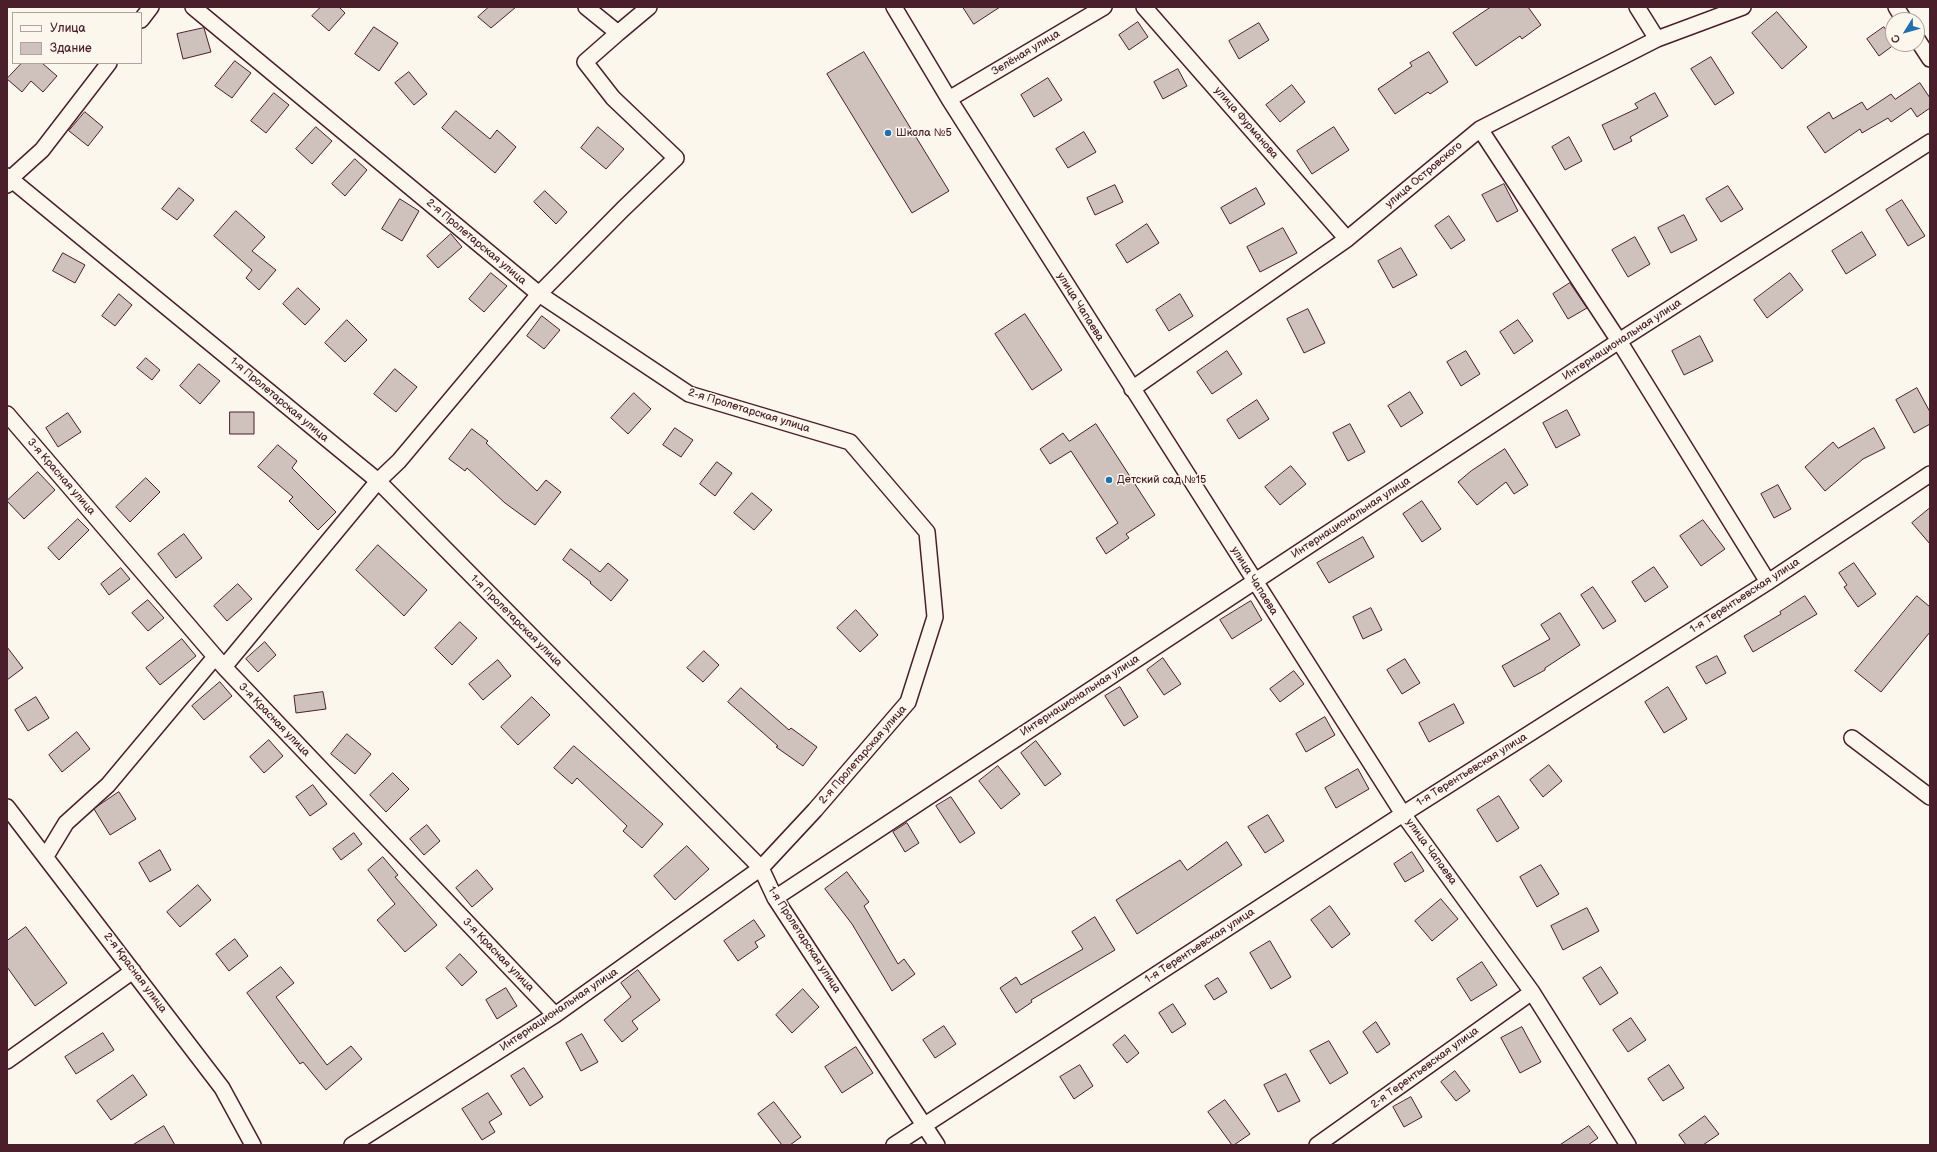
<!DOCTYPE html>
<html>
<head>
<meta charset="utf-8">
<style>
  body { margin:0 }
  #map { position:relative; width:1937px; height:1152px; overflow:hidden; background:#fbf7ec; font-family:"Balsamiq Sans",sans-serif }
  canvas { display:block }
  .frame { position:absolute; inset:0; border:8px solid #4a1f2b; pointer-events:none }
  .legend { position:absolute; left:12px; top:12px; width:130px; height:52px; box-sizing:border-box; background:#fbf7ec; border:1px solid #b4a19f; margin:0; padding:5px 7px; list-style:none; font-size:12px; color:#4a1f2b }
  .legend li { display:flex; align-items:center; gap:8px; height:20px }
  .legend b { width:20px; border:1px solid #b4a19f }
  .north { position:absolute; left:1885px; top:12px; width:40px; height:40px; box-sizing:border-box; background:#fbf7ec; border:1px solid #b4a19f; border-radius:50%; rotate:233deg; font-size:11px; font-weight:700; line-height:16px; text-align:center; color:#4a1f2b }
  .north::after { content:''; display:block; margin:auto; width:14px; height:18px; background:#1f6fb2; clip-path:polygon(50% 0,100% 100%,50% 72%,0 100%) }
</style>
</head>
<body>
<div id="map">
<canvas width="1937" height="1152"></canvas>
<div class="frame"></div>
<ul class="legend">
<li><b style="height:5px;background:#fbf7ec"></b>Улица</li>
<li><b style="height:11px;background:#cfc2bc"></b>Здание</li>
</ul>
<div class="north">С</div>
</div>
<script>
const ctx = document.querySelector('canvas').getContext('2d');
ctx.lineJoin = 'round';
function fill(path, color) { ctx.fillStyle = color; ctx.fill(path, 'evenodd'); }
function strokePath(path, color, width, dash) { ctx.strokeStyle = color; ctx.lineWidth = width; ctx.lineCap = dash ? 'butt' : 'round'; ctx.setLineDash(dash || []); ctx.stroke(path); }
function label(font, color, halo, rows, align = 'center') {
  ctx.font = font + ' "Balsamiq Sans",sans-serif'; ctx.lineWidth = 3; ctx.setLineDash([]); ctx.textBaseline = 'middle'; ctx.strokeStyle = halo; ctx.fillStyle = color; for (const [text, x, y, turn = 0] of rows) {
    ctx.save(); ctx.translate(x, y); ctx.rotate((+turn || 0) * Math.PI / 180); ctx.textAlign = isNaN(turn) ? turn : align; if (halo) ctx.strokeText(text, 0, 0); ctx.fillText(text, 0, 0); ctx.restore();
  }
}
const building = new Path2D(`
  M321 7H339L345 13 329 31 312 16Z
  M489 7H516L491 28 478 17Z
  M963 7H1000L974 24Z
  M1491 7H1528L1541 25 1522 39 1520 36 1476 66 1453 33Z
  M1777 12 1807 47 1782 69 1752 33Z
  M1138 22 1148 37 1129 50 1119 35Z
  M1259 23 1269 40 1239 59 1229 41Z
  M374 27 398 43 379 71 355 54Z
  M1884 27 1893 40V44H1895L1879 56 1867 39Z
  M204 28 211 52 183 59 177 34Z
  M864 52 949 191 912 213 827 74Z
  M1429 52 1448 82 1430 94 1428 92 1395 114 1378 89 1412 66 1410 63Z
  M1711 57 1734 93 1715 105 1691 69Z
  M235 61 251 73 232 98 215 86Z
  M22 63H42L57 76 43 92 31 81 22 92 7 79Z
  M1178 69 1187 86 1163 99 1154 82Z
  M409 72 427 94 414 105 395 83Z
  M1048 78 1062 100 1034 117 1021 95Z
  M1920 83 1930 98V108L1917 117 1911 108 1891 122 1888 118 1862 133 1860 129 1825 153 1807 127 1829 112 1833 119 1862 102 1867 110 1891 94 1895 99Z
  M1292 85 1305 102 1280 122 1266 105Z
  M274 93 289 105 266 133 251 121Z
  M1655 93 1668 116 1630 137 1632 141 1614 150 1602 125 1638 108 1635 104Z
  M456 111 490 139 497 130 516 147 495 173 442 128Z
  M85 112 103 127 88 146 69 131Z
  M316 127 332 141 312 164 296 149Z
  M598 127 624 149 606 169 581 148Z
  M1334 127 1349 150 1312 174 1297 151Z
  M1084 132 1096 152 1068 168 1056 149Z
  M1569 137 1582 161 1565 170 1552 147Z
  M355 159 367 170 345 196 332 184Z
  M1504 184 1518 211 1497 222 1482 195Z
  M1115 185 1123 202 1095 215 1087 198Z
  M1728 186 1743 209 1721 222 1706 199Z
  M179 188 194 200 177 220 162 209Z
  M1256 188 1265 204 1230 224 1221 208Z
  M545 191 567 212 556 224 534 202Z
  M400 199 419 211 402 241 382 229Z
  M1902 200 1925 236 1908 246 1886 210Z
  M236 211 265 237 252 251 276 270 259 290 246 278 252 270 214 236Z
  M1684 215 1697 240 1671 253 1658 228Z
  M1449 216 1465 240 1451 249 1435 226Z
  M1147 224 1159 243 1127 263 1116 245Z
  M1283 228 1297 253 1260 272 1247 247Z
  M1862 232 1876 255 1846 274 1832 251Z
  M451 234 462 247 438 268 427 256Z
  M1635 237 1650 264 1628 277 1612 250Z
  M1401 248 1417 275 1393 288 1378 261Z
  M63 253 85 265 75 283 53 271Z
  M491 273 507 286 484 312 469 299Z
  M1790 273 1803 290 1767 318 1754 300Z
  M1570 283 1587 308 1568 319 1553 294Z
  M298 288 320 309 305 325 283 304Z
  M119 294 132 305 115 326 102 316Z
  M1180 294 1193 316 1169 331 1156 310Z
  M1308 309 1325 343 1304 353 1287 319Z
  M1025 314 1062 370 1032 390 995 334Z
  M542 316 560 330 544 349 527 336Z
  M347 320 367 340 345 362 325 343Z
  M1518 320 1533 341 1514 354 1500 332Z
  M1700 336 1713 361 1684 375 1672 351Z
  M1227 351 1242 374 1212 394 1197 372Z
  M1466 351 1480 374 1461 386 1447 362Z
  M146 358 160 370 152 380 137 368Z
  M199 364 220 381 200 404 180 386Z
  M395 369 417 387 396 412 374 394Z
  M1917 388 1930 412V424L1914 433 1896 400Z
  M1410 392 1423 413 1401 427 1388 406Z
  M634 393 651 409 628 434 611 418Z
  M1257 400 1269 419 1239 439 1227 420Z
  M1567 410 1580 435 1556 448 1543 423Z
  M230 412H254V434H230Z
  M68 413 81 432 58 447 46 428Z
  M1096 424 1155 515 1126 534 1129 538 1106 554 1096 538 1118 523 1071 451 1050 464 1040 449 1063 433 1069 441Z
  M1350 424 1365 452 1348 461 1333 433Z
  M675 428 693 440 681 457 663 445Z
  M1874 428 1885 448 1863 459 1825 491 1805 467 1833 442 1838 448Z
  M472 429 488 441 486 443 537 491 546 480 561 492 535 525 505 503 467 468 465 471 449 459Z
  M278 445 297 461 292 468 336 512 318 530 289 501 293 497 258 467Z
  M1505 449 1528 485 1514 494 1506 482 1477 505 1458 482 1471 471Z
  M717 462 732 473 715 496 700 484Z
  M1291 466 1306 484 1280 505 1265 487Z
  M38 472 55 490 24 519 7 501Z
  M146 478 160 492 130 522 116 507Z
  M1778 485 1791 509 1774 518 1761 494Z
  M752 493 772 510 754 530 734 513Z
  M1422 501 1441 529 1422 542 1403 514Z
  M1930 508V544L1912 523Z
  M78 519 89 530 59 560 48 548Z
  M1703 520 1725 549 1701 566 1680 536Z
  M184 534 202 558 176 578 158 554Z
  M1363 537 1374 557 1329 583 1317 563Z
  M378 545 427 590 404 616 356 570Z
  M571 549 600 572 608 563 628 580 611 601 590 583 591 582 563 560Z
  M1854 563 1876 594 1858 607 1844 587 1847 585 1839 573Z
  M1654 567 1668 587 1645 602 1632 582Z
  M121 568 130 579 109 595 101 584Z
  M238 584 252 599 227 621 214 606Z
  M1593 587 1616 621 1603 629 1581 595Z
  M1805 596 1817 614 1753 652 1744 636 1781 614 1780 612Z
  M1917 596 1930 607V632L1881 692 1855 671Z
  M148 600 164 618 148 631 132 613Z
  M1251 601 1262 620 1232 639 1220 620Z
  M1371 608 1382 630 1363 639 1353 617Z
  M856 610 878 635 860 652 837 628Z
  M1560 613 1580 645 1545 668V670L1514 687 1502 666 1550 639 1541 625Z
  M460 622 477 638 452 665 435 648Z
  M182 639 196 656 160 685 146 668Z
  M265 642 276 655 258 672 246 659Z
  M7 647 23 668 7 680Z
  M704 651 719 665 703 682 687 668Z
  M1717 656 1726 673 1706 684 1696 667Z
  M1163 658 1181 684 1164 695 1147 670Z
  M1405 659 1420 683 1402 694 1387 670Z
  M498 660 511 676 483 700 469 684Z
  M1294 671 1304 684 1280 702 1270 689Z
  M220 682 232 696 204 720 192 706Z
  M1120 687 1138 717 1124 726 1105 696Z
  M1668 687 1687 719 1664 733 1645 702Z
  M741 688 789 730 791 728 817 747 803 766 776 747 778 746 728 702Z
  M323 692 326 709 296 713 294 696Z
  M36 697 49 718 28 731 15 710Z
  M532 697 550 715 518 745 501 727Z
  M1454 704 1464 723 1429 742 1419 723Z
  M1325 717 1335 735 1306 752 1296 734Z
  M77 732 90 749 62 772 49 755Z
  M347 734 371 754 355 774 331 754Z
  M269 740 283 756 264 773 250 757Z
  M1036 741 1061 774 1045 786 1021 753Z
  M574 746 663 824 642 848 623 831 627 826 577 778 572 784 554 768Z
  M1549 765 1562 781 1543 797 1530 780Z
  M998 766 1020 794 1001 809 979 781Z
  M1358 769 1369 789 1336 808 1325 788Z
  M393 773 409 789 386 812 370 795Z
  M313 785 327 804 310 816 296 797Z
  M119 792 136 819 110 835 94 809Z
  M1499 796 1519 828 1497 842 1477 810Z
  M951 797 975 833 960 843 936 806Z
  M1268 815 1284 841 1265 853 1248 827Z
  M907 823 919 843 905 852 893 832Z
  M427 825 440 841 424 855 410 839Z
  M354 833 362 844 341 860 333 849Z
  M1227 842 1242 865 1137 934 1116 900 1180 860 1187 870Z
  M687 846 709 869 675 900 654 876Z
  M160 850 171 870 150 882 139 863Z
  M1412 852 1424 871 1405 882 1394 864Z
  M383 857 398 875 395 877 437 925 405 952 377 920 395 904 368 870Z
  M1541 865 1559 894 1537 907 1520 877Z
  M477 870 493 889 472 907 456 888Z
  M847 872 869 902 864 906 898 964 904 959 915 974 892 991 852 924 825 889Z
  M198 885 211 900 180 927 167 912Z
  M1441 899 1458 919 1432 941 1415 921Z
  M1330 906 1350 934 1332 948 1311 920Z
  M1587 908 1599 931 1563 950 1551 926Z
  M1095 917 1115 950 1031 1000 1032 1002 1016 1013 1000 988 1016 977 1021 985 1083 949 1072 932Z
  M754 920 765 936 755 942 758 947 738 961 724 941Z
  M26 927 67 983 35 1006 7 967V941Z
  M235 939 248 956 229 971 216 954Z
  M1270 941 1291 977 1271 989 1250 953Z
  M460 954 477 972 462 986 446 968Z
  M1482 962 1497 985 1471 1001 1457 979Z
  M281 967 294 983 276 997 327 1065 351 1046 362 1059 326 1090 303 1062 300 1064 247 993Z
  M1601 967 1618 993 1600 1005 1583 978Z
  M638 970 660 1000 632 1021 638 1029 622 1042 604 1020 631 997 621 983Z
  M1218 978 1227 992 1214 1000 1205 986Z
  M506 988 517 1006 497 1019 486 1000Z
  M803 989 819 1007 792 1033 776 1015Z
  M1173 1004 1186 1024 1172 1033 1159 1013Z
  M1631 1018 1646 1040 1628 1052 1613 1030Z
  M1376 1022 1390 1044 1377 1053 1363 1032Z
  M944 1026 956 1044 935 1058 923 1040Z
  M1522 1027 1541 1062 1520 1073 1501 1038Z
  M103 1033 114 1050 76 1074 65 1057Z
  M582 1034 598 1062 581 1071 566 1043Z
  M1125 1035 1139 1053 1127 1063 1113 1045Z
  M1329 1041 1348 1073 1330 1084 1310 1051Z
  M856 1047 873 1073 842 1093 825 1067Z
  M1080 1065 1093 1086 1074 1099 1060 1077Z
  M1669 1065 1684 1088 1663 1101 1648 1079Z
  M524 1068 543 1097 530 1106 511 1076Z
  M1455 1071 1470 1091 1456 1101 1441 1082Z
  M1286 1074 1300 1101 1278 1112 1264 1085Z
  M133 1075 147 1095 111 1120 97 1101Z
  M488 1093 502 1114 489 1122 495 1132 482 1140 462 1109Z
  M1411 1097 1422 1117 1404 1127 1393 1107Z
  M1225 1100 1250 1134 1234 1145H1232L1208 1112Z
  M774 1102 801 1137 790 1145H782L758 1114Z
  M1705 1116 1719 1134 1703 1145H1686L1679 1135Z
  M164 1126 175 1145H133Z
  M1589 1126 1598 1138 1588 1145H1560Z`);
const street = new Path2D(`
  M193 7 539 294 689 394 850 442 927 532 935 617 908 702 815 810 761 868 555 1015 352 1145
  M586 7 618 33 649 7
  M894 7 949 99 1403 814 1532 992 1628 1145
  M1144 7 1347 239
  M1637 7 1657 39
  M1896 7 1904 20
  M141 20 151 7
  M1917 39 1930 59
  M949 99 1104 7
  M1480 129 1619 341 1768 582
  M7 176 378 481 761 868 775 898 937 1145
  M7 185 11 178 42 150 109 63
  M1132 389 1347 239 1480 129 1657 39 1743 7
  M7 414 224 667 555 1015
  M224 667 378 481 399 461 539 294 623 209 676 158 613 98 585 62 618 33
  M1852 738 1930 797
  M7 807 222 1088 253 1145
  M46 856 66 823 108 785 215 657
  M775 898 1619 341 1930 142
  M7 1061 133 971
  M894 1145 1403 814 1768 582 1930 474
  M1317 1145 1532 992`);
const markers = [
  [888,133,4,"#1f6fb2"],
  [1109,480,4,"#1f6fb2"]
];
const streetNames = [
  ["Зелёная улица",1026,53,-31],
  ["улица Фурманова",1246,123,49],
  ["улица Островского",1424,175,-40],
  ["2-я Пролетарская улица",476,242,40],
  ["улица Чапаева",1080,307,58],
  ["Интернациональная улица",1622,340,-33],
  ["1-я Пролетарская улица",279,400,40],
  ["2-я Пролетарская улица",749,411,17],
  ["3-я Красная улица",61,477,49],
  ["Интернациональная улица",1351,518,-33],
  ["улица Чапаева",1254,581,58],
  ["1-я Терентьевская улица",1745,596,-33],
  ["1-я Пролетарская улица",516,621,45],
  ["Интернациональная улица",1080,696,-33],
  ["3-я Красная улица",274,720,46],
  ["2-я Пролетарская улица",863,755,-49],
  ["1-я Терентьевская улица",1472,770,-32],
  ["улица Чапаева",1431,852,54],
  ["1-я Пролетарская улица",804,940,57],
  ["1-я Терентьевская улица",1200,946,-33],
  ["3-я Красная улица",498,955,46],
  ["2-я Красная улица",135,973,53],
  ["Интернациональная улица",559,1010,-34],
  ["2-я Терентьевская улица",1425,1068,-36]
];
const poiNames = [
  ["Школа №5",896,133],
  ["Детский сад №15",1117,480]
];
fill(building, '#cfc2bc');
strokePath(building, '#4a1f2b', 1);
strokePath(street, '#4a1f2b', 18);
strokePath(street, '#fbf7ec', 15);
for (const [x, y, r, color] of markers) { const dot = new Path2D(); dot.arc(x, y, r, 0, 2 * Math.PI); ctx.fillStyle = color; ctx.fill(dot); strokePath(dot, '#fbf7ec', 1.5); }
label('11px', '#4a1f2b', '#fbf7ec', streetNames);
label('11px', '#4a1f2b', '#fbf7ec', poiNames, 'left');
</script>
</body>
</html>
